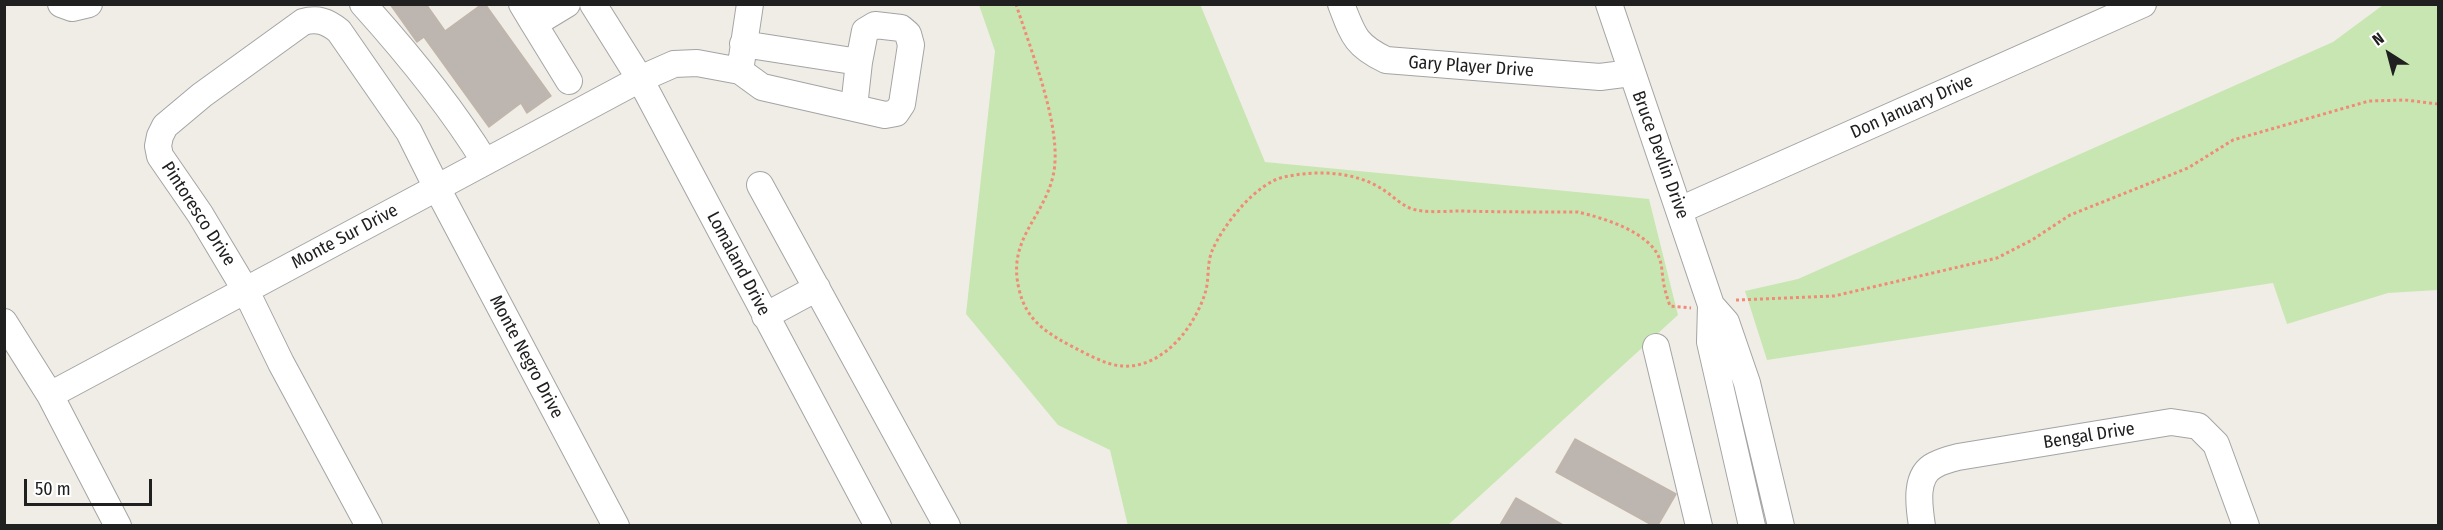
<!DOCTYPE html>
<html>
<head>
<meta charset="utf-8">
<style>
  body { margin:0 }
  #map { position:relative; width:2443px; height:530px; overflow:hidden; background:#f0ede7; font-family:"Fira Sans Condensed",sans-serif }
  canvas { display:block }
  .frame { position:absolute; inset:0; border:6px solid #202020; pointer-events:none }
  .north { position:absolute; left:2359px; top:24px; width:60px; height:60px; -webkit-text-stroke:4px #fff; paint-order:stroke; rotate:324deg; font-size:16px; font-weight:700; line-height:24px; text-align:center; color:#202020 }
  .north::after { content:''; display:block; margin:auto; width:21px; height:27px; background:#202020; clip-path:polygon(50% 0,100% 100%,50% 72%,0 100%) }
  .scale { position:absolute; left:24px; top:479px; width:128px; height:27px; box-sizing:border-box; border:3px solid #202020; border-top:0; padding-left:8px; font-size:18px; line-height:21px; white-space:nowrap; color:#202020; -webkit-text-stroke:4px #fff; paint-order:stroke }
</style>
</head>
<body>
<div id="map">
<canvas width="2443" height="530"></canvas>
<div class="frame"></div>
<div class="north">N</div>
<div class="scale">50 m</div>
</div>
<script>
const ctx = document.querySelector('canvas').getContext('2d');
ctx.lineJoin = 'round';
function fill(path, color) { ctx.fillStyle = color; ctx.fill(path, 'evenodd'); }
function strokePath(path, color, width, dash) { ctx.strokeStyle = color; ctx.lineWidth = width; ctx.lineCap = dash ? 'butt' : 'round'; ctx.setLineDash(dash || []); ctx.stroke(path); }
function label(font, color, halo, rows, align = 'center') {
  ctx.font = font + ' "Fira Sans Condensed",sans-serif'; ctx.lineWidth = 4.5; ctx.setLineDash([]); ctx.textBaseline = 'middle'; ctx.strokeStyle = halo; ctx.fillStyle = color; for (const [text, x, y, turn = 0] of rows) {
    ctx.save(); ctx.translate(x, y); ctx.rotate((+turn || 0) * Math.PI / 180); ctx.textAlign = isNaN(turn) ? turn : align; if (halo) ctx.strokeText(text, 0, 0); ctx.fillText(text, 0, 0); ctx.restore();
  }
}
const grass = new Path2D(`
  M1200 4 1265 162 1649 199 1678 315 1448 525 1128 526 1110 450 1058 425 966 314 995 51 979 5Z
  M2383 5H2438V290L2388 293 2287 324 2273 283 1767 360 1745 291 1798 279 2333 42Z`);
const building = new Path2D(`
  M390 4H426L445 31 482 4H485L551 96 527 113 521 103 489 127 424 37 417 42Z
  M1575 439 1676 494 1658 525H1652L1556 472Z
  M1516 498 1563 525H1500Z`);
const path = new Path2D(`
  M1016 4C1030 49 1064 130 1053 176 1043 219 1007 239 1019 289 1026 321 1048 334 1075 348 1089 355 1106 365 1122 366 1163 369 1196 326 1206 290 1209 278 1207 263 1212 251 1223 225 1256 183 1284 177 1316 170 1354 171 1382 189 1392 195 1404 208 1416 210 1430 213 1447 211 1461 211 1500 212 1539 212 1578 212 1603 218 1651 232 1660 260 1662 266 1662 273 1663 279 1664 288 1667 297 1670 306L1691 308
  M1736 300 1834 296 1997 258 2032 240 2070 215 2188 168 2233 140 2369 101 2405 100 2438 104`);
const minor = new Path2D(`
  M61 4 72 8 89 4
  M363 4C408 54 450 105 485 162
  M522 4 534 24 567 4
  M593 4 640 79 878 526
  M1341 4C1353 35 1355 45 1386 60L1600 77 1631 73
  M1609 4 1711 305 1710 342 1752 526
  M534 24 569 81
  M740 71 762 87 885 115 896 113 902 104 911 45 908 34 901 28 875 25 865 31 859 62 743 44
  M854 107 859 62
  M760 185 947 526
  M1680 210 2143 4
  M1711 305 1726 322 1747 383 1781 526
  M765 316 817 288
  M4 322 50 395 118 526
  M1656 347 1699 526
  M50 395 640 79 674 64 697 63 740 71 750 4
  M369 526 281 363 246 291 200 214 160 156 158 146 160 136 165 126 202 95 303 22C317 18 327 21 339 31L409 132 437 188 616 526
  M1922 526C1919 506 1914 475 1935 465 1942 461 1950 459 1958 457L2171 422 2198 426 2216 444 2246 526`);
const streetNames = [
  ["Gary Player Drive",1471,67,4],
  ["Don January Drive",1912,107,-24],
  ["Bruce Devlin Drive",1660,155,70],
  ["Pintoresco Drive",198,214,57],
  ["Monte Sur Drive",345,237,-28],
  ["Lomaland Drive",738,264,62],
  ["Monte Negro Drive",526,357,62],
  ["Bengal Drive",2089,436,-9]
];
fill(grass, '#c8e6b1');
fill(building, '#bdb6b0');
strokePath(building, '#c1b5aa', 1.5);
strokePath(minor, '#a4a4a4', 28);
strokePath(path, '#f18b77', 3, [3, 3]);
strokePath(minor, '#fff', 26);
label('18px', '#202020', '#fff', streetNames);
</script>
</body>
</html>
